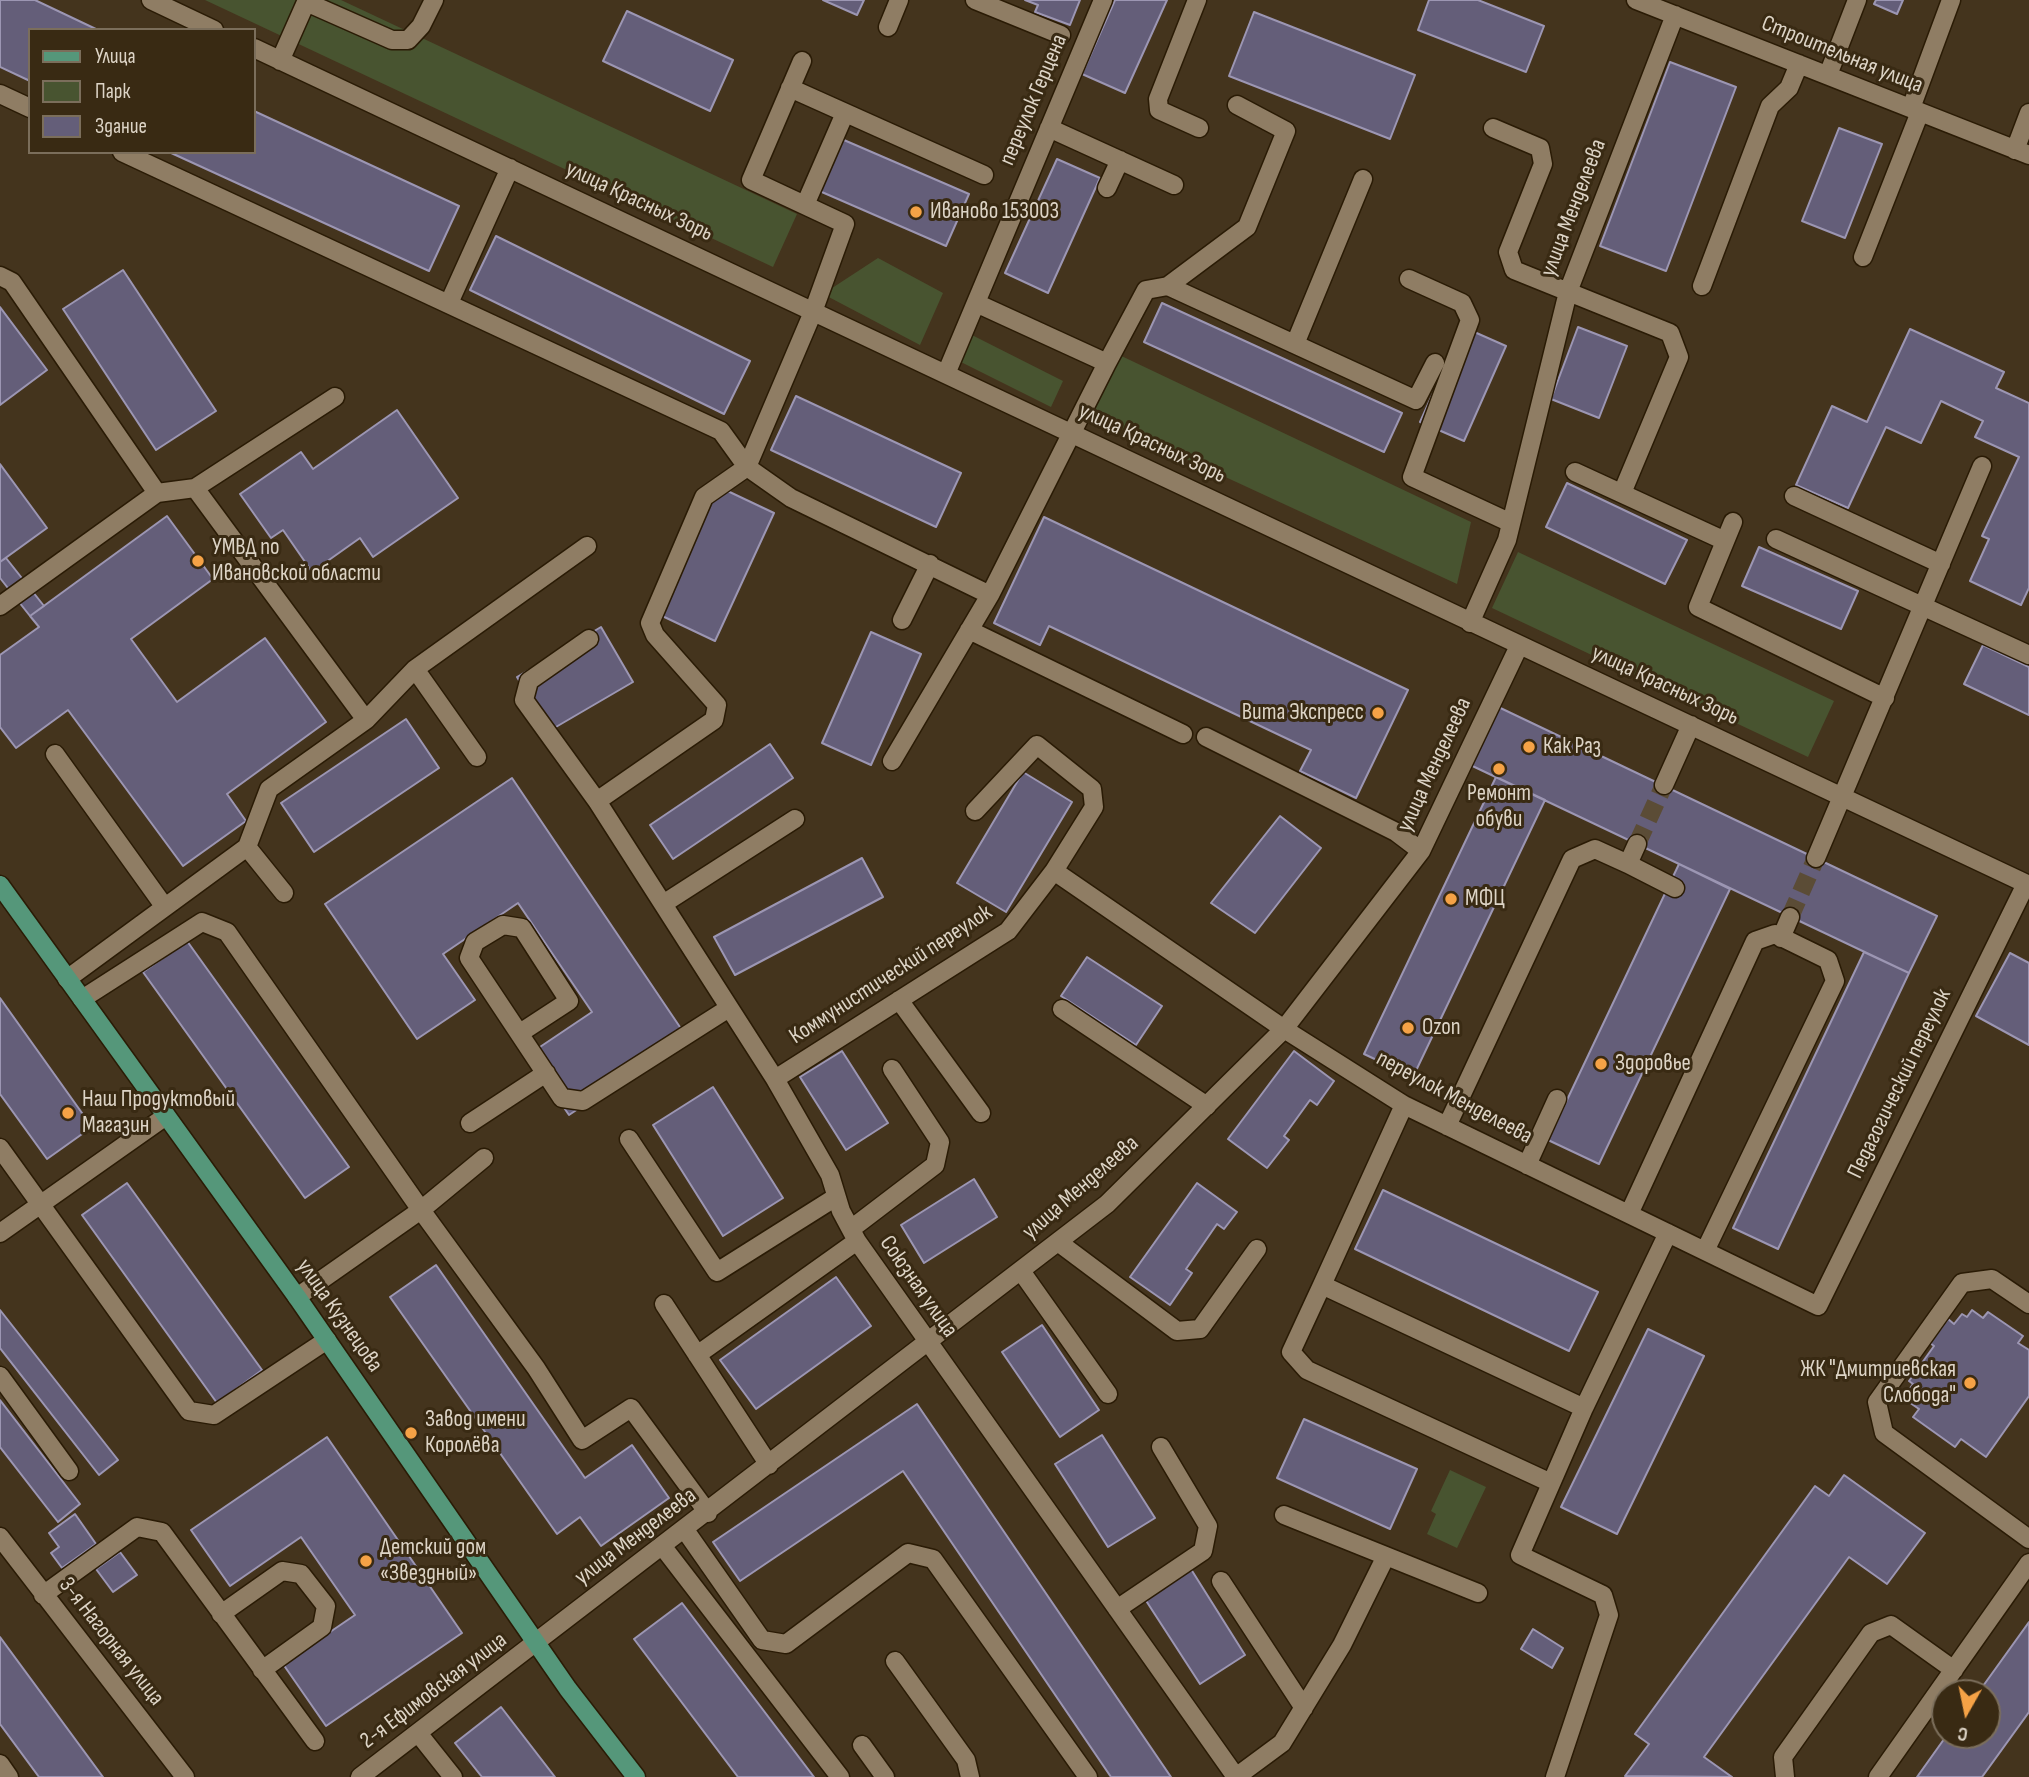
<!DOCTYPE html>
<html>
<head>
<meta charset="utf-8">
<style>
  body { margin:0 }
  #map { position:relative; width:2029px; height:1777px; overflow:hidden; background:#44341d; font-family:"Sofia Sans Condensed",sans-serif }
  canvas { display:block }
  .legend { position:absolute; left:28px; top:28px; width:228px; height:126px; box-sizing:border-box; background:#392a13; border:2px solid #7b6e5b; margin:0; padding:9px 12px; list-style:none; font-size:21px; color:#ddd4c6 }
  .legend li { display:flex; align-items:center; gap:14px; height:35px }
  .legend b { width:35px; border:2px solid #7b6e5b }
  .north { position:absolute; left:1931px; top:1679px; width:70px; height:70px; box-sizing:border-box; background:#392a13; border:2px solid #7b6e5b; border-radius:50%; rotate:189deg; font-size:19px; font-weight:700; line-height:28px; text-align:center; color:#ddd4c6 }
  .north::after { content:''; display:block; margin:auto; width:24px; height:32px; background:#f5a246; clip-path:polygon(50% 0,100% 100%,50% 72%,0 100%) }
</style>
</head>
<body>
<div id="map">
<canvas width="2029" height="1777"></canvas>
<ul class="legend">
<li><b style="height:9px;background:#55977a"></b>Улица</li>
<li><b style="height:19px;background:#485430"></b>Парк</li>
<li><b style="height:19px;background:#645e79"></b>Здание</li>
</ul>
<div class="north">С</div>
</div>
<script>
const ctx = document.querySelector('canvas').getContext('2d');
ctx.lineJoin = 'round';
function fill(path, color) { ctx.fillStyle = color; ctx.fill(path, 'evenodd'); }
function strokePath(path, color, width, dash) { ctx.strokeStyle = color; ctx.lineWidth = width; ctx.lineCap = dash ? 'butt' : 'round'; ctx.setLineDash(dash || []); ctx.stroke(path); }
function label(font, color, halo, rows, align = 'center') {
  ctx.font = font + ' "Sofia Sans Condensed",sans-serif'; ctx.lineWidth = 6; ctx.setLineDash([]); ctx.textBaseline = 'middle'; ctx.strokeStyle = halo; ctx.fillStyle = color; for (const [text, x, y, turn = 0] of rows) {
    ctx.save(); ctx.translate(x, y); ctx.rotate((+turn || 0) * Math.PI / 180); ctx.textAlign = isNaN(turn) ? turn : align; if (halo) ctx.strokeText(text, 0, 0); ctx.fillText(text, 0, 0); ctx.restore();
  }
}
const green = new Path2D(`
  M205 0H341L797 214 773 267Z
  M878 258 943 293 920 345 823 294Z
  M962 330 1063 381 1051 407 949 356Z
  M1113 352 1471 522 1457 584 1089 414Z
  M1518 552 1834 701 1808 757 1492 608Z
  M1450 1470 1486 1487 1457 1548 1427 1534 1436 1514 1431 1511Z`);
const building = new Path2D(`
  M0 0H35L98 30H30V81L0 67Z
  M823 0H864L857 15Z
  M1025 0H1080L1070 25 1035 12 1038 5Z
  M1115 0H1167L1125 93 1082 74Z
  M1429 0H1478L1544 26 1526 72 1418 30Z
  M1876 0H1903L1897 14 1874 4Z
  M627 11 733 60 710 111 603 61Z
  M1254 12 1415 75 1390 139 1229 76Z
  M1670 62 1736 87 1666 271 1600 246Z
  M254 111 459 206 429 271 169 152H254Z
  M1839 128 1882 144 1845 238 1802 221Z
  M830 134 969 194 946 246 808 186Z
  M1057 159 1100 178 1048 293 1005 273Z
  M496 236 750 361 724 414 470 290Z
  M123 270 216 411 156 450 63 309Z
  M1162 303 1402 413 1384 452 1144 342Z
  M0 307 47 370 0 405Z
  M1463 327 1506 346 1464 441 1420 422Z
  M1578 327 1627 346 1599 418 1551 399Z
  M1910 329 2004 372 1996 388 2029 403V588L2021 605 1970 581 1989 539 1982 536 2019 457 1975 437 1983 421 1941 401 1921 443 1886 427 1848 508 1796 485 1832 406 1867 422Z
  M796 396 961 473 936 527 771 450Z
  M397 410 458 498 373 557 360 538 312 572 283 530 271 538 240 494 301 452 313 469Z
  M0 464 47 528 0 562Z
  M1567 483 1687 540 1665 584 1546 527Z
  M717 486 774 513 715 641 658 614Z
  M167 516 213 579 131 639 177 702 265 638 326 722 227 794 246 821 183 866 68 710 16 748 0 727V655L39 627 30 616Z
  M1044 517 1408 690 1356 798 1300 771 1311 750 1049 626 1040 645 994 623Z
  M1759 547 1858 591 1841 629 1742 586Z
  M6 558 44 606 30 616 0 578V562Z
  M601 627 633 682 549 731 517 677Z
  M871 632 921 654 871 765 822 743Z
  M1983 645 2029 667V715L1964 684Z
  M1492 704 1937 916 1909 973 1464 762Z
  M406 719 439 768 314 852 281 803Z
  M770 744 793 778 673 859 650 825Z
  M1023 772 1072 802 1006 912 957 883Z
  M1496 777 1545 800 1413 1077 1364 1054Z
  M512 778 686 1036 569 1115 528 1055 592 1012 518 903 443 954 475 1000 417 1039 325 904Z
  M1280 816 1321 848 1255 933 1211 903Z
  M862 858 883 897 735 975 714 937Z
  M1679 864 1730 889 1599 1164 1548 1140Z
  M187 941 349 1167 305 1198 143 972Z
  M1864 952 1909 973 1778 1249 1733 1228Z
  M2010 953 2029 963V1045L1976 1016Z
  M1087 957 1162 1006 1136 1045 1061 996Z
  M0 998 92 1127 47 1159 0 1094Z
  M842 1051 888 1123 846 1150 800 1077Z
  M1294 1051 1334 1081 1317 1105 1310 1100 1284 1136 1289 1140 1267 1168 1228 1139Z
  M713 1087 783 1198 723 1236 653 1125Z
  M974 1179 997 1217 924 1263 901 1225Z
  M127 1183 262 1370 217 1403 82 1215Z
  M1197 1183 1237 1212 1224 1229 1217 1224 1186 1269 1192 1273 1170 1305 1130 1277Z
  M1383 1190 1598 1292 1569 1351 1355 1249Z
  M436 1265 585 1478 632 1445 669 1498 601 1546 580 1517 557 1534 390 1297Z
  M836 1277 871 1326 756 1409 720 1360Z
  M0 1310 118 1460 99 1475 0 1348Z
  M1972 1310 1983 1318 1988 1312 2023 1336 2018 1343 2029 1350V1396L1986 1457 1961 1439 1955 1447 1913 1417 1919 1409 1903 1398 1913 1384 1909 1381 1934 1346 1930 1343 1948 1319 1954 1324 1962 1314 1967 1317Z
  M1042 1325 1099 1410 1060 1437 1002 1352Z
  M1648 1329 1704 1356 1617 1534 1561 1507Z
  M0 1400 80 1504 58 1522 0 1447Z
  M917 1404 1171 1777H1111L903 1471 740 1581 713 1542Z
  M1304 1419 1417 1469 1390 1529 1277 1478Z
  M1102 1435 1155 1518 1108 1547 1055 1464Z
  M327 1437 462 1633 326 1726 283 1664 355 1615 301 1537 230 1586 191 1530Z
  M1844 1475 1925 1533 1887 1584 1849 1557 1704 1757 1732 1777 1625 1776 1649 1744 1635 1734 1815 1486 1829 1496Z
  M75 1514 96 1544 62 1568 51 1553 59 1547 49 1533Z
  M120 1552 137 1575 113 1592 96 1569Z
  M1189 1566 1245 1655 1200 1684 1143 1596Z
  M682 1603 814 1777H738L634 1639Z
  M2029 1622V1712L1982 1777H1917L1947 1735H1987V1693H1978Z
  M1533 1629 1563 1648 1552 1668 1521 1649Z
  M0 1637 103 1777H39L0 1724Z
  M501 1707 555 1777H482L455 1743Z`);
const minorTunnel = new Path2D(`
  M1637 844 1664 785
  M1790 917 1816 858`);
const minor = new Path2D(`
  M151 0 214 30
  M975 0 1061 35
  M1197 0 1158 99 1159 110 1199 128
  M1636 0 2029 155
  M306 2 392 40H408L421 26 434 0
  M888 27 899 0
  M254 48 2029 885
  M280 61 307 0
  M1828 75 1857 0
  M790 88 984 175
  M0 94 30 108
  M1911 108 1951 0
  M1049 128 1174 185
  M1493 128 1540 148 1543 164 1508 252 1514 270 1670 333 1679 357 1622 493
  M2015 150 2029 113
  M122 152 721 431 747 467 791 498 990 595
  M1107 188 1120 160
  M805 205 845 113
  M1863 257 1920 112
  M0 276 12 282 157 493 195 488 366 720 269 789 247 847 67 979
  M1409 279 1462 303 1470 320 1412 477 1511 523
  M1168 286 1247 227 1286 131 1237 105
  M1702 286 1770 106 1789 88 1799 64
  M449 303 510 168
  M1295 344 1363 179
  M1107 363 1146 290 1168 286 1416 400 1435 363
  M946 374 1103 0
  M1575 472 1725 541
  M195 488 335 397
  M1794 496 1941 564
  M1733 522 1698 607 1885 698
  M1776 539 2029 655
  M0 606 157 493
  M902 620 930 564
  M1470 623 1507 540 1568 292 1675 15
  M969 630 1183 734
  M589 639 529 681 524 700 597 801 775 1079 830 1175 841 1211 857 1241 1236 1777 1282 1743 1342 1645 1385 1558
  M415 669 477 757
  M366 720 415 669 587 546
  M1206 737 1396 832 1421 851
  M55 754 164 906
  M892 761 990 595 1107 363 976 303
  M1664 785 1691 725
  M597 801 714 720 717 705 655 635 650 623 704 497 747 467 813 312 845 224 751 180 802 61
  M247 847 284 893
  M1816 858 1982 466
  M1628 864 1675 888
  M1054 871 1284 1029 1404 1105 1818 1306 2026 884
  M663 904 795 819
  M1781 938 1790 917
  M82 999 202 922 227 932 421 1210 536 1368 582 1440 631 1408 708 1513
  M899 1000 981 1113
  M1062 1009 1207 1106
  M520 1033 569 1001 522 928 503 925 475 942 469 958 562 1098 583 1101 729 1008
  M775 1079 1008 931 1054 871 1094 807 1092 789 1037 745 975 811
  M470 1123 546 1073
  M1447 1126 1572 859 1595 849 1628 864 1637 844
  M629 1139 717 1272 836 1197
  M0 1148 189 1411 214 1415 327 1340
  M1527 1165 1557 1099
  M1629 1214 1755 941 1775 934 1828 960 1835 981 1705 1251
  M851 1229 935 1165 940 1142 892 1069
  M0 1233 166 1116
  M1058 1242 1177 1331 1200 1329 1257 1249
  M1021 1271 1108 1394
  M1322 1285 1404 1105
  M297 1297 421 1210 484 1158
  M664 1304 769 1465
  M2029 1304 1992 1279 1962 1283 1877 1402 1884 1433 2029 1539
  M697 1355 857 1241
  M0 1376 69 1471
  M1551 1483 1307 1370 1291 1352 1322 1285 1584 1408
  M1284 1515 1478 1593
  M685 1530 762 1640 786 1644 908 1553 933 1559 1088 1777
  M0 1537 185 1777
  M663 1547 840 1777
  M1221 1581 1304 1708
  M43 1595 137 1527 162 1532 315 1741
  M1117 1609 1203 1551 1208 1526 1161 1447
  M221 1614 282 1571 301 1574 326 1606 322 1627 262 1670
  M895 1661 966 1760 970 1777
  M418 1733 453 1777
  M862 1745 885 1777
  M0 1764 9 1777
  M360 1777 1107 1204 1284 1029 1421 851 1519 646
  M1555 1777 1609 1615 1603 1595 1520 1555 1584 1408 1668 1233
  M1785 1777 1783 1757 1871 1633 1891 1625 1954 1670
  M1878 1777 2029 1563`);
const major = new Path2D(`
  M0 885 297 1297 568 1689 636 1777`);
const markers = [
  [916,212,7,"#f5a246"],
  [198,561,7,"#f5a246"],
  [1378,713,7,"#f5a246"],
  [1529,747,7,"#f5a246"],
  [1499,769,7,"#f5a246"],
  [1451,899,7,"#f5a246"],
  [1408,1028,7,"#f5a246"],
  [1601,1064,7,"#f5a246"],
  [68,1113,7,"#f5a246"],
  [1970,1383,7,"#f5a246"],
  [411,1433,7,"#f5a246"],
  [366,1561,7,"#f5a246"]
];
const streetNames = [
  ["Строительная улица",1842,55,22],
  ["переулок Герцена",1034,100,-67],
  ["улица Красных Зорь",639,202,25],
  ["улица Менделеева",1574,208,-69],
  ["улица Красных Зорь",1152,444,25],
  ["улица Красных Зорь",1665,686,25],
  ["улица Менделеева",1435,765,-65],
  ["Коммунистический переулок",891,975,-33],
  ["Педагогический переулок",1900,1084,-64],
  ["переулок Менделеева",1454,1098,28],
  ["улица Менделеева",1081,1188,-41],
  ["Союзная улица",918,1287,55],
  ["улица Кузнецова",339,1316,55],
  ["улица Менделеева",636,1537,-37],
  ["3-я Нагорная улица",111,1642,52],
  ["2-я Ефимовская улица",434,1691,-37]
];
const poiNames = [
  ["Иваново 153003",930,212],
  ["УМВД по",212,548],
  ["Ивановской области",212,574],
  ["Вита Экспресс",1364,713,"right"],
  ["Как Раз",1543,747],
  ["Ремонт",1499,794,"center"],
  ["обуви",1499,820,"center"],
  ["МФЦ",1465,899],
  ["Ozon",1422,1028],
  ["Здоровье",1615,1064],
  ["Наш Продуктовый",82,1100],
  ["Магазин",82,1126],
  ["ЖК \"Дмитриевская",1956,1370,"right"],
  ["Слобода\"",1956,1396,"right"],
  ["Завод имени",425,1420],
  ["Королёва",425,1446],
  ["Детский дом",380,1548],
  ["«Звездный»",380,1574]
];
fill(green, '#485430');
fill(building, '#645e79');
strokePath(building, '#9c96b3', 2);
strokePath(minorTunnel, '#5b4c36', 18, [18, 9]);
strokePath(minor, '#2a1b05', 21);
strokePath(major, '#2a1b05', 21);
strokePath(minor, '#8f7d64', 18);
strokePath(major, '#55977a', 18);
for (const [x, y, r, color] of markers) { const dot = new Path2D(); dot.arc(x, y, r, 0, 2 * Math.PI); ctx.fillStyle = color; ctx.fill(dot); strokePath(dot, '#392a13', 2.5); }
label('23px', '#ddd4c6', '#392a13', streetNames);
label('23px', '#ddd4c6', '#392a13', poiNames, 'left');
</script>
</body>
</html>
